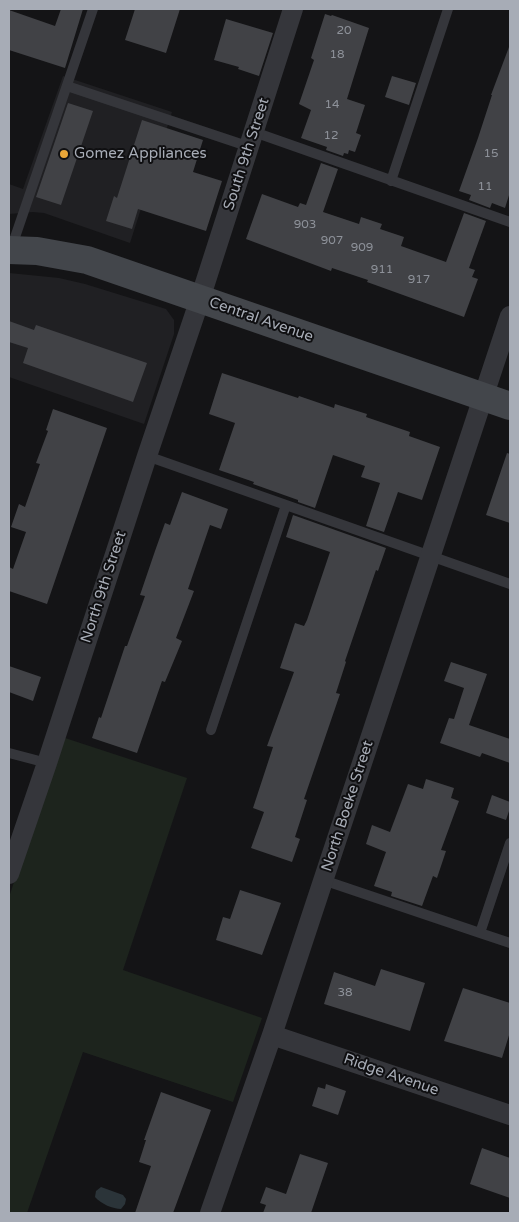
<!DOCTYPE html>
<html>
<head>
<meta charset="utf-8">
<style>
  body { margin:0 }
  #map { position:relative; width:519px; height:1222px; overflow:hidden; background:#141416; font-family:"Varela Round",sans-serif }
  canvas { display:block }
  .frame { position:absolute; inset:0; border:10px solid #a7acb6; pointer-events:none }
</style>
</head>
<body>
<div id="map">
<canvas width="519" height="1222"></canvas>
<div class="frame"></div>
</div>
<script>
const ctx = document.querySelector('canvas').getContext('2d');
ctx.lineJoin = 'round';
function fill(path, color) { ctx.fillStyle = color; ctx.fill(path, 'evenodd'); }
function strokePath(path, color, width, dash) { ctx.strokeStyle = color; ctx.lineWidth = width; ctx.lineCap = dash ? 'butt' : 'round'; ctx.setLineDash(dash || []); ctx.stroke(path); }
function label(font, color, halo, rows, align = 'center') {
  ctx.font = font + ' "Varela Round",sans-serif'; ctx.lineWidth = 4; ctx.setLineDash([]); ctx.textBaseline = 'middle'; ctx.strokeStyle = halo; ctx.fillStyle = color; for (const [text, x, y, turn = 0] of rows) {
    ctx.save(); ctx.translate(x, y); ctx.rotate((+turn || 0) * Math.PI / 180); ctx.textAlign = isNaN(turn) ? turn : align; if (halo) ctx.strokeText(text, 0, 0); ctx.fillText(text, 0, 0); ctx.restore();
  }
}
const built = new Path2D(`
  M63 76 172 112 130 243 44 213 33 212 9 214V184L23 189Z
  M9 273 59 278 85 284 166 309 174 320V334L144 424 9 377Z`);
const green = new Path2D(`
  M62 737 187 778 123 970 262 1018 233 1102 83 1052 27 1213H9V897Z`);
const water = new Path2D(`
  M101 1187 123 1195 126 1199 125 1204 121 1209C113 1209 101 1204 95 1197L96 1191Z`);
const building = new Path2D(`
  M61 9H83L65 68 9 50V10L55 26Z
  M135 9H180L166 53 125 40Z
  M325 14 331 16 332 15 369 28 347 99 365 105 356 133 361 135 355 152 349 150 348 154 344 153 343 156 326 150 327 147 301 138 311 110 299 104 314 60 311 58Z
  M226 19 273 33 259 76 238 69 239 67 214 60Z
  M509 47 510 48V192L505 208 492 203 490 208 469 200 471 195 459 191 478 138 492 95H491Z
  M392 76 416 83 409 105 385 97Z
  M68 103 93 111 61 205 36 197Z
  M142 120 203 140 193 172 222 181 206 231 138 209 132 229 106 221 114 196 117 198Z
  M321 163 338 169 323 212 359 224 361 217 382 224 380 229 404 237 401 246 446 262 464 213 486 221 469 268 475 270 472 277 478 279 464 317 367 282 368 280 332 268 331 271 246 239 262 194 298 207 300 203 306 205Z
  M9 321 34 330 36 325 147 363 133 402 23 363 28 348 9 342Z
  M222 373 298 398 299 396 334 408 335 404 367 414 366 417 410 432 409 436 440 447 422 500 398 492 384 532 366 526 380 483 361 477 365 466 333 455 315 508 298 502V500L253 484 254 482 219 470 235 423 209 414Z
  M53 409 107 428 47 604 9 591V567L13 569 26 532 11 527 19 504 25 507 40 464 36 463 48 431 46 430Z
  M507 453 510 454V523L486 515Z
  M182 492 228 509 221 529 210 525 188 589 194 591 176 638 182 641 165 682 162 681 137 753 92 738 99 717 101 718 125 646H127L145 596 140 595 155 551 165 523 170 525Z
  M293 515 386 548 378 571 376 570 345 661 346 662 336 693 340 694 304 799 307 800 295 837 300 839 292 862 251 848 264 812 253 808 273 747 267 746 294 672 280 668 295 623 304 626 307 620 330 552 286 537Z
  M451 662 487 674 469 725 510 739V763L482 753 480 757 440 743 449 718 454 719 464 688 444 681Z
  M9 666 41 677 33 701 9 692Z
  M426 779 454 788 451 798 459 801 441 850 446 851 437 878 433 876 422 906 391 896 392 892 374 886 386 852 366 844 372 825 390 832 408 784 423 789Z
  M492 795 510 802V808L506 820 486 813Z
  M240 890 281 903 262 955 216 940 223 917 230 919Z
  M381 969 425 983 410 1031 324 1004 334 972 375 986Z
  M463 988 510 1003V1032L502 1058 444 1041Z
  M326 1084 346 1091 338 1115 312 1106 318 1087 325 1089Z
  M161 1092 211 1110 173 1213H135L151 1166 139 1162 146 1140H144Z
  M482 1148 510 1158V1198L470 1184Z
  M300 1154 328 1163 311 1213H263L266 1205 260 1203 266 1187 286 1194Z`);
const service = new Path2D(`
  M67 86 250 147
  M254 132 510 222
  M391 181 448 9
  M11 249 93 9
  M147 456 510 584
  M211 730 286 505
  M9 753 47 763
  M510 843 480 933 510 943
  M323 880 480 933`);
const minor = new Path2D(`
  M9 874 47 763 147 456 200 299 293 9
  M272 1035 510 1115
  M210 1213 272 1035 510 316`);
const secondary = new Path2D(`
  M9 250 37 251 87 260 510 406`);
const markers = [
  [64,154,5,"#eaa638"]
];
const numberNames = [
  ["20",344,31],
  ["18",337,55],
  ["14",332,105],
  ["12",331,136],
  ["15",491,154],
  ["11",485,187],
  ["903",305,225],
  ["907",332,241],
  ["909",362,248],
  ["911",382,270],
  ["917",419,280],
  ["38",345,993]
];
const poiNames = [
  ["Gomez Appliances",74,154]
];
const streetNames = [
  ["South 9th Street",247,154,-72],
  ["Central Avenue",261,320,19],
  ["North 9th Street",104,587,-72],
  ["North Boeke Street",348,806,-72],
  ["Ridge Avenue",391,1075,19]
];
fill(built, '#202023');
fill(green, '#1d241d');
fill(water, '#2b3439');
fill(building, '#414246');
strokePath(service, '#35363b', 10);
strokePath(minor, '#35363b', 20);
strokePath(secondary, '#43464b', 28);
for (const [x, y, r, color] of markers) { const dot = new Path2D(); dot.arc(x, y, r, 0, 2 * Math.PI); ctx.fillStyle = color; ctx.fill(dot); strokePath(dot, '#0f0f11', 2); }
label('12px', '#8e929a', null, numberNames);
label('15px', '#a7acb6', '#0f0f11', poiNames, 'left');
label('15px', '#a7acb6', '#0f0f11', streetNames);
</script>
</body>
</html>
